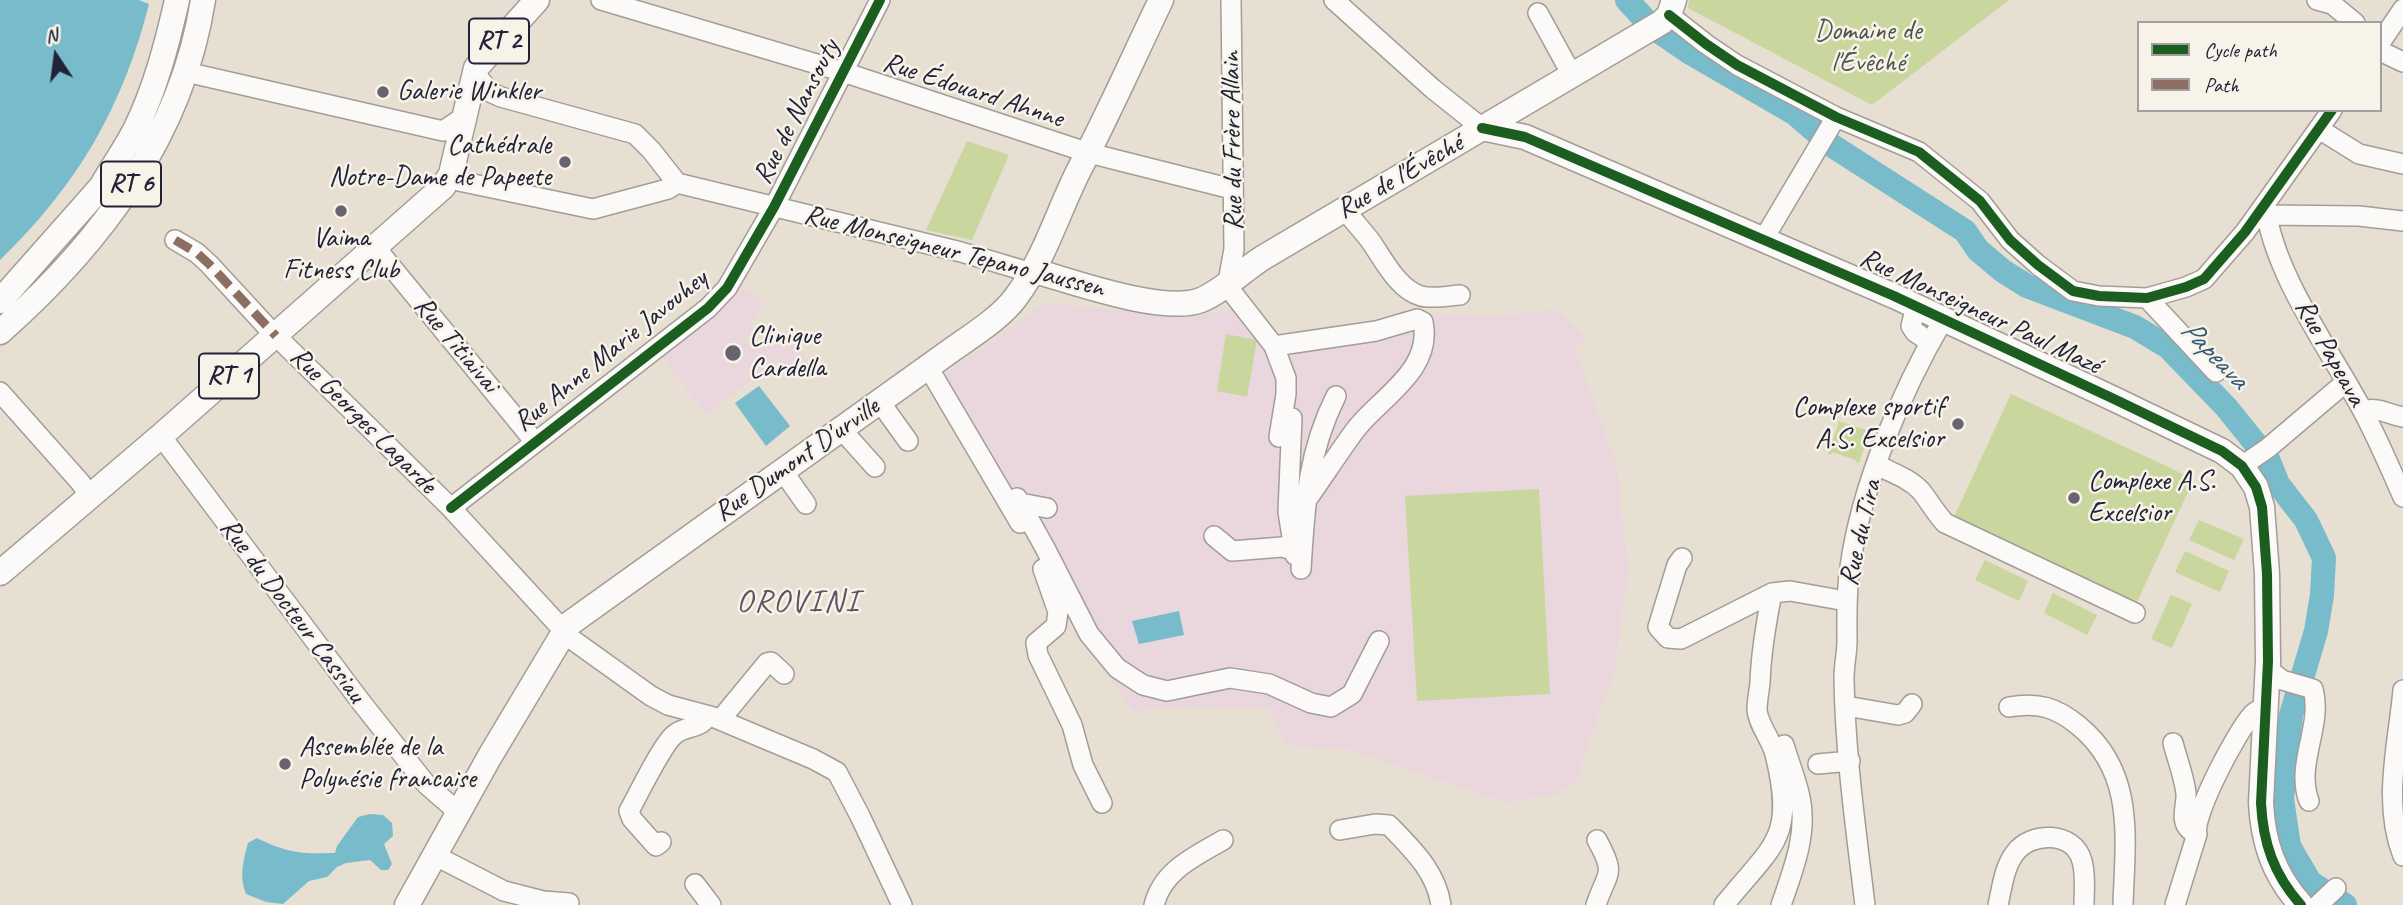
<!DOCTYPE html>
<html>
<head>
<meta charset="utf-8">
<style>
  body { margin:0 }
  #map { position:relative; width:2403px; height:905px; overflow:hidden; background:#e7dfd1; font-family:Caveat,sans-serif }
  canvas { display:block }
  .legend { position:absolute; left:2137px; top:21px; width:245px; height:91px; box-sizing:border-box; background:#f7f3e8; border:2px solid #a29fa3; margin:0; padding:9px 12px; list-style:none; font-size:21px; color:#22223b }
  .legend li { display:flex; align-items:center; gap:14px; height:35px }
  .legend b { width:35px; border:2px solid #a29fa3 }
  .north { position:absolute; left:21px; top:21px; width:70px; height:70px; -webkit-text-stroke:5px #f7f3e8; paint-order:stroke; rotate:347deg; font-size:19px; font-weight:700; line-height:28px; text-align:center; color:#22223b }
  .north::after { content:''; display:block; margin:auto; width:24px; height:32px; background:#22223b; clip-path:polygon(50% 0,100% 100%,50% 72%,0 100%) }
</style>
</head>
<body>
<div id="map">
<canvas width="2403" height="905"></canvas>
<ul class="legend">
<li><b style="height:9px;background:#1b5e20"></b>Cycle path</li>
<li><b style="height:9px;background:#8d6e63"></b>Path</li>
</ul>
<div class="north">N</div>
</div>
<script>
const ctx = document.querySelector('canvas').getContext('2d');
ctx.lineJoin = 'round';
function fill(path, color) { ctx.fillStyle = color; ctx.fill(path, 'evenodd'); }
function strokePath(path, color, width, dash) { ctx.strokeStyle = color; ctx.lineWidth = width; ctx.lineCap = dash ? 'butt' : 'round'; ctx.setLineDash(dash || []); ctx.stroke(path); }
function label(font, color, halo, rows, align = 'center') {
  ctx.font = font + ' Caveat,sans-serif'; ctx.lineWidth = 5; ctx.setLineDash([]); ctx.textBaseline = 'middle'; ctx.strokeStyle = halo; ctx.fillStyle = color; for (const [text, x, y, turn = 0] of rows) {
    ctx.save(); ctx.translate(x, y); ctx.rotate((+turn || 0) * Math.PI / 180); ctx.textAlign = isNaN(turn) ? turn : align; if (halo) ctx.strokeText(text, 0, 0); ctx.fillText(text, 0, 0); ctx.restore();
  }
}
const built = new Path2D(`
  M740 287 765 302 750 326 754 329 747 337 740 333 747 342 753 339 757 344 772 333 785 349 793 343 812 367 793 381 776 360 706 415 661 356 729 303Z
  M1044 303 1190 317 1257 305 1278 342 1328 337 1413 312 1490 317 1555 309 1585 337 1575 350 1617 466 1628 569 1615 668 1576 782 1559 793 1507 803 1350 750 1287 745 1268 708 1190 707 1133 711 1105 671 1041 546 938 378 997 339Z`);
const green = new Path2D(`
  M1689 0H2009L1872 105 1688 8Z
  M967 141 1009 155 972 240 926 230Z
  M1226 334 1257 340 1247 397 1217 391Z
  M2011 394 2194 479 2137 602 1954 517Z
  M1839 421 1870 431 1859 463 1855 462 1856 460 1832 452 1831 455 1828 454Z
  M1539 489 1550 694 1417 701 1405 496Z
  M2199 520 2244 539 2234 560 2189 540Z
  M2185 551 2229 571 2220 592 2175 572Z
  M1985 560 2028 581 2019 601 1975 580Z
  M2053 593 2097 615 2087 635 2044 613Z
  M2171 595 2192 604 2172 648 2151 639Z`);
const water = new Path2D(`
  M0 0H139L149 4C123 107 77 186 0 260Z
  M759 386 790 426 766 446 735 403Z
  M1179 611 1184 635 1139 644 1132 621Z
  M370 814 383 815 392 823 393 836 384 844 392 864 388 870H381L370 860 346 863 337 867 327 877 309 881 283 904 266 902 246 894C239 877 243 861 248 843L257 838C287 853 301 854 335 853L337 846 358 817Z`);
const river = new Path2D(`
  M1627 0 1651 26 1689 52 1794 113 1831 145 1965 231 1978 250 2003 271 2027 286 2135 327 2168 347 2226 407 2268 459 2278 484 2306 520 2324 558 2322 595 2316 631 2291 715 2282 799 2289 846 2310 882 2345 905`);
const minor = new Path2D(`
  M601 0 837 70 1089 153 1232 189
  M1231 0 1234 249 1228 282 1231 291 1274 346 1286 378V394L1279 437
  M1334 0 1433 89 1482 128
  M2317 0 2332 4 2355 23
  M1538 13 1572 75
  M1669 15 1706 44 1737 65 1836 117 1919 152 1980 201 2010 240 2038 265 2073 291 2099 296 2147 298 2186 287 2204 279 2245 232 2332 110
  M2380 43 2403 9
  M2380 51 2403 62
  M186 72 443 131 464 117
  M474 72 490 92 501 97 635 134 651 150 677 183
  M2319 129 2359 154 2403 164
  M449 179 593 209 668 189 677 183
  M677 183 961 252 1032 273
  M2265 205C2274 274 2326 344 2359 404 2376 434 2389 466 2403 497
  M1344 209C1352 219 1361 229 1369 239 1383 258 1397 289 1421 296 1433 299 1448 296 1460 295
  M2267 215 2359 216 2403 221
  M175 240 197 253 209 264 269 329 451 508 564 631
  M1763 240 1836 117
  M376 248 535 442
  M2147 298 2216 372
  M1916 307 1911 326 1915 332 1930 342
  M1274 346 1376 331 1417 319 1423 322C1433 370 1381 397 1356 429 1339 452 1323 477 1306 501
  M928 367 1020 523
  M0 392 80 482 90 496
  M880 402 908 441
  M2363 411C2378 406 2389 415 2403 417
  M1292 418 1288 512 1295 555
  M841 429 875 467
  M161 436 361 702 426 784 458 812
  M1877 465C1892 473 1909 478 1921 491 1929 501 1935 512 1945 523L2135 613
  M2242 466 2268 448 2346 382
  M782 470 806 504
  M1017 498 1020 503 1047 508
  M1020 503 1045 548 1089 634 1117 668 1143 685 1167 691 1230 678 1269 684 1311 703 1331 707 1352 694 1379 641
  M451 508 708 308 727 288 774 207 880 0
  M1214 536 1232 551 1282 547 1292 550
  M1682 558 1677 565 1658 627 1668 638 1681 639 1772 593 1790 591 1846 601
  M1043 569 1058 612 1056 626 1036 643 1038 655 1072 725 1083 765 1102 803
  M1301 569C1305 506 1307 454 1336 396
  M563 633 651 696 668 705 713 717 813 759 837 772 860 816 902 905
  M2268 669 2282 680 2313 689C2323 726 2295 764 2309 801
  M2403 690C2398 745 2382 803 2403 856
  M1846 706 1898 715 1905 713 1912 704
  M2009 707C2038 702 2056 707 2079 726 2136 773 2125 839 2123 905
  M720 720 767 663 771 662 784 674
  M2173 743C2177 759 2184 776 2186 793 2187 806 2179 820 2190 830L2195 826
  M1818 764 1850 761
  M1340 830 1375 824 1389 825C1412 849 1436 871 1441 905
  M661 842 656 846 632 819 629 811C638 795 662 745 674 735 685 725 699 730 707 717
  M434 855 504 891 543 901 569 903
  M695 884 711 905
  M1154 905C1163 870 1194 857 1223 840
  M1596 905C1607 871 1617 876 1597 840
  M1724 905C1773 844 1796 840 1775 754 1771 739 1758 724 1757 710 1757 701 1759 692 1760 683 1761 652 1766 623 1772 593
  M1781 905C1793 870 1808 834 1800 797 1796 779 1789 762 1784 745
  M1865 905C1856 830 1845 753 1844 678 1844 665 1847 653 1847 641 1847 616 1846 592 1850 567 1861 486 1902 390 1943 320
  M1998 905C2002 888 2004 867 2015 853 2031 831 2074 831 2082 861 2086 874 2084 891 2084 905
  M2175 905 2197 834C2192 816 2237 731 2252 715 2255 711 2261 709 2265 706
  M2318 905 2336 888`);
const major = new Path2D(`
  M1482 128 1525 137 1894 296 2114 399 2222 451 2242 466 2256 487 2262 507 2267 574 2268 661 2261 803C2263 843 2274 875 2301 905
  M1032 273H1042C1079 284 1166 314 1201 300 1223 291 1243 270 1264 257L1662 22 1669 15 1674 0
  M0 301 101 187C112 168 125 149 135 130 155 90 167 44 177 0
  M0 332C101 243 182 135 203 0
  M0 573 162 435 443 187 451 174 476 68 537 0
  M407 905 490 756 569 624 946 354C968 338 1000 319 1016 297 1045 258 1058 211 1080 168 1109 113 1134 56 1161 0`);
const quiet = new Path2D(`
  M175 240 197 253 209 264 276 336`);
const cycleway = new Path2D(`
  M1669 15 1706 44 1737 65 1836 117 1919 152 1980 201 2010 240 2038 265 2073 291 2099 296 2147 298 2186 287 2204 279 2245 232 2332 110
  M1482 128 1525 137 1894 296 2114 399 2222 451 2242 466 2256 487 2262 507 2267 574 2268 661 2261 803C2263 843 2274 875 2301 905
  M451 508 708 308 727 288 774 207 880 0`);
const markers = [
  [383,92,7,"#676470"],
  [565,162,7,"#676470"],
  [341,211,7,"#676470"],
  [733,353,9,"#676470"],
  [1958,424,7,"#676470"],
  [2074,498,7,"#676470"],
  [285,764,7,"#676470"]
];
const shields = [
  [499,41,60],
  [131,184,60],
  [229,376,60]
];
const shieldNames = [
  ["RT 2",499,41],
  ["RT 6",131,184],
  ["RT 1",229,376]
];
const parkNames = [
  ["Domaine de",1868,32],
  ["l'Évêché",1868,64]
];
const streetNames = [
  ["Rue Édouard Ahnne",973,91,18],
  ["Rue de Nansouty",797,112,-63],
  ["Rue du Frère Allain",1233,141,-91],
  ["Rue de l'Évêché",1400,177,-30],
  ["Rue Monseigneur Tepano Jaussen",954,252,14],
  ["Rue Monseigneur Paul Mazé",1980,312,25],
  ["Rue Titiaivai",456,345,50],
  ["Rue Anne Marie Javouhey",611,351,-39],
  ["Rue Papeava",2330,353,61],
  ["Rue Georges Lagarde",363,421,45],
  ["Rue Dumont D'urville",797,460,-35],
  ["Rue du Tira",1861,533,-77],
  ["Rue du Docteur Cassiau",292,611,53]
];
const poiNames = [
  ["Galerie Winkler",397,92],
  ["Cathédrale",551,146,"right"],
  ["Notre-Dame de Papeete",551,178,"right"],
  ["Vaima",341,239,"center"],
  ["Fitness Club",341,271,"center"],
  ["Clinique",749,337],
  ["Cardella",749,369],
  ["Complexe sportif",1944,408,"right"],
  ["A.S. Excelsior",1944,440,"right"],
  ["Complexe A.S.",2088,482],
  ["Excelsior",2088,514],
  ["Assemblée de la",299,748],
  ["Polynésie francaise",299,780]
];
const waterNames = [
  ["Papeava",2214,355,46]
];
const quarterNames = [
  ["OROVINI",798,603]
];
fill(built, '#ead7de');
fill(green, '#c9d69e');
fill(water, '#78bbcb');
strokePath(river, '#78bbcb', 24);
strokePath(minor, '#a29d98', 22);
strokePath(major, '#a29d98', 27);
strokePath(minor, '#fbfaf8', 19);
strokePath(major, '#fbfaf8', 24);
strokePath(quiet, '#8d6e63', 9, [18, 9]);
strokePath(cycleway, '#1b5e20', 10);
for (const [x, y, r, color] of markers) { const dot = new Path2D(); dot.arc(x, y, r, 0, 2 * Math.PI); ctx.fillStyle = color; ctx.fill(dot); strokePath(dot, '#f7f3e8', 2.5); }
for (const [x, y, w] of shields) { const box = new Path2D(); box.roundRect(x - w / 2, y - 22.5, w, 45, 5); ctx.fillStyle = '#f7f3e8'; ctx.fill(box); strokePath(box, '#22223b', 2); }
label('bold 26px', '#22223b', null, shieldNames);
label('28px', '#4d564c', '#f7f3e8', parkNames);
label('28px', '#22223b', '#f7f3e8', streetNames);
label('28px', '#22223b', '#f7f3e8', poiNames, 'left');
label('italic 30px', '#325973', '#f7f3e8', waterNames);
ctx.letterSpacing = '2px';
label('32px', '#625167', '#f7f3e8', quarterNames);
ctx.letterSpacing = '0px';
</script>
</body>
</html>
